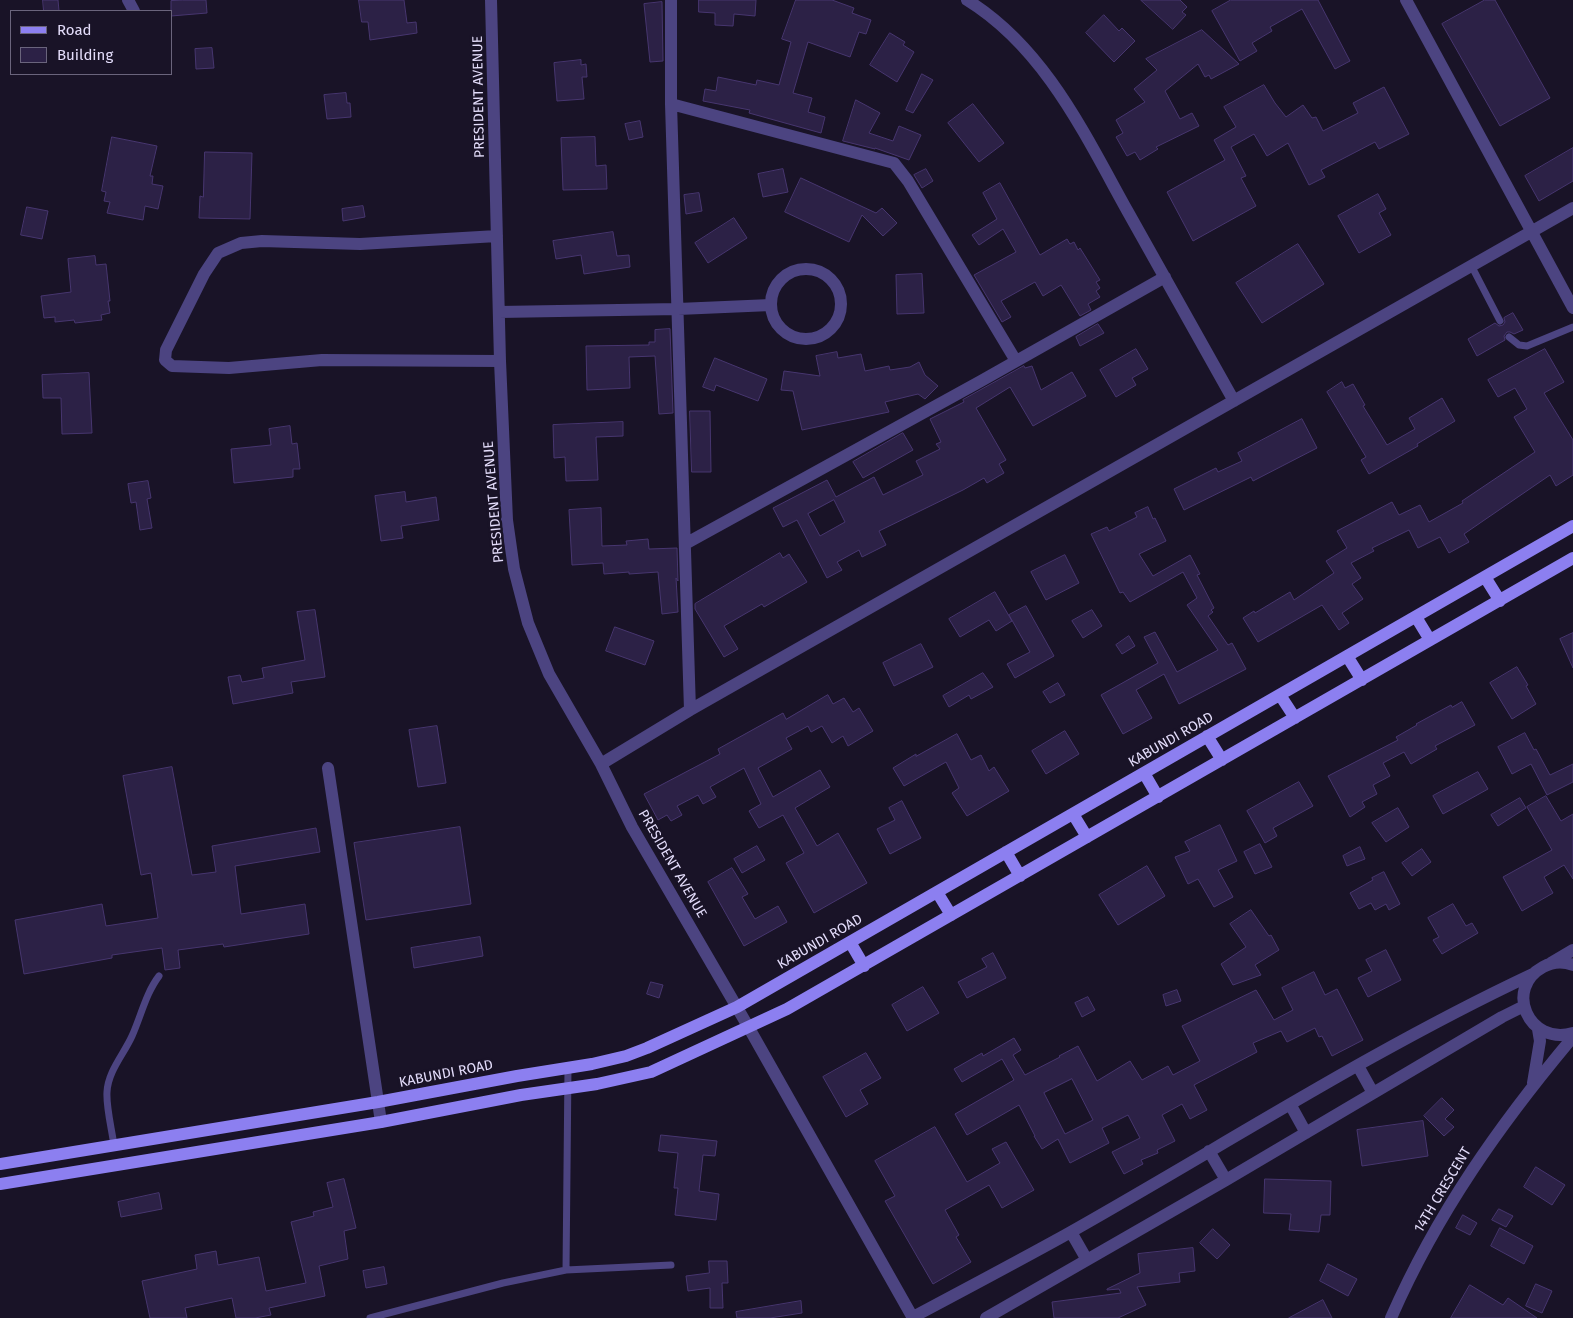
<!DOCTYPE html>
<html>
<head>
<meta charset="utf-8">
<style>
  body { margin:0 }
  #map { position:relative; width:1573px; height:1318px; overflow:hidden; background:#191327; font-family:"Fira Sans",sans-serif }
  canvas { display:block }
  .legend { position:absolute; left:10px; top:10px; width:162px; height:65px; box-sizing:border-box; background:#191327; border:1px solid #6a647c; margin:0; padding:6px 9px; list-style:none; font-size:15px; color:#e4ddfb }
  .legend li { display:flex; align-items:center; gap:10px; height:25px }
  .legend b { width:25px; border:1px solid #6a647c }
</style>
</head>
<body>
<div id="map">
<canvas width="1573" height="1318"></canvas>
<ul class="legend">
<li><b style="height:6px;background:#8c7ff0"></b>Road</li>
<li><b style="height:14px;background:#2c2146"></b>Building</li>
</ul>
</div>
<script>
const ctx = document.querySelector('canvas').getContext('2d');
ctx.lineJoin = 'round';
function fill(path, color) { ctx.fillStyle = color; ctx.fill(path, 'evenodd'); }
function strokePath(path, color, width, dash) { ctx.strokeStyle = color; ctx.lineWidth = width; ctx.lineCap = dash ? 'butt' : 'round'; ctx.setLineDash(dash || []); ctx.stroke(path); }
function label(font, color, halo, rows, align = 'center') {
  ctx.font = font + ' "Fira Sans",sans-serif'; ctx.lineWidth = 5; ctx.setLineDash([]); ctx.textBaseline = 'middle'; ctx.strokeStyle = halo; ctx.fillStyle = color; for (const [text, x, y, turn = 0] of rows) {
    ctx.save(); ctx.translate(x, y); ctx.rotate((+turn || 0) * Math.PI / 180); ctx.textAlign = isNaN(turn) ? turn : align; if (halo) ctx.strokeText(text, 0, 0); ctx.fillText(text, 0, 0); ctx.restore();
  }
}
const building = new Path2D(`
  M43 0H58L59 11H44Z
  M183 0H206L207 13 171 16V1Z
  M359 0H404L407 23 416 22 417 33 370 40 368 22H362Z
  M699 0H756L755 16 734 14 733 26 715 25V13L699 12Z
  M796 0H832L854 8 852 13 871 20 866 34 859 32 850 57 808 42 793 93 812 98 808 112 825 117 821 133 749 113 750 110 703 101 705 89 716 91 718 77 756 85 757 80 779 85 791 42 782 39Z
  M1141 0H1180L1187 7 1182 12 1186 15 1173 29Z
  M1231 0H1318L1350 61 1335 69 1302 9 1270 27 1272 31 1252 43 1257 51 1240 61 1212 11Z
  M1485 0H1495L1550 98 1500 126 1442 24Z
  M662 2 663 61 650 62 644 4Z
  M1104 15 1119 31 1122 28 1135 41 1114 62 1086 33Z
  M1202 30 1239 64 1211 79 1209 75 1205 77 1198 64 1165 91 1180 119 1192 113 1199 126 1156 147 1158 149 1140 160 1135 152 1127 156 1116 137 1123 133 1116 120 1145 102 1134 89 1157 70 1146 59Z
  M890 33 905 42 903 45 914 52 897 82 870 65Z
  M212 48 214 68 196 69 195 49Z
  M581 60V65L586 64 587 77H582L584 99 557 101 554 63Z
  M922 74 933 80 913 113 906 110Z
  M1264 85 1275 103 1286 117 1303 105 1312 118 1316 117 1323 131 1358 113 1353 103 1384 87 1409 134 1379 149 1375 142 1321 170 1325 177 1309 185 1288 143 1267 156 1254 134 1231 147 1246 176 1241 178 1256 206 1193 241 1167 192 1225 160 1214 140 1236 127 1224 107Z
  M346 93 347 103H350L351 117 327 119 324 95Z
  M856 100 880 113 869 133 893 141 899 126 921 135 909 160 875 148V149L843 141Z
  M973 104 1004 143 979 162 948 123Z
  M640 121 643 137 629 140 625 124Z
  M112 137 157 146 150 176H153L152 184 163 186 158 209 145 206 143 220 107 213 110 202 104 201 106 192 102 191Z
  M595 137 596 166 606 165 607 189 563 190 561 138Z
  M1573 148V181L1539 201 1525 176Z
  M205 152 252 153 250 219 199 218 200 196 203 197Z
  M783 169 788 192 763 197 758 174Z
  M926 169 933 181 922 188 914 175Z
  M801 178 876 213 882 208 897 223 883 236 862 215 849 242 785 212Z
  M1000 183 1040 255 1067 239 1070 244 1074 242 1078 250 1080 248 1100 280 1096 282 1100 288 1096 291 1100 297 1088 304 1091 310 1080 316 1061 285 1043 296 1035 282 1001 301 1011 317 1002 322 974 275 1016 252 1003 229 979 245 972 235 997 219 983 193Z
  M699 193 702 211 686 214 684 195Z
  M1378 194 1386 209 1379 213 1391 235 1359 253 1338 216Z
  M363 206 365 217 343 221 342 209Z
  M27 207 48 211 42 239 21 235Z
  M734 218 747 238 708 263 695 243Z
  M613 232 617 256 629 255 630 267 584 274 581 255 556 259 553 241Z
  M1298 244 1324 284 1262 323 1236 283Z
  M95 256 96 265 106 264 110 301H108L110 313 101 315 102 320 75 323 74 320 55 322V317L44 318 41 296 71 292 68 259Z
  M922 274 924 313 897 314 896 275Z
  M1513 313 1523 330 1514 334 1510 332H1507L1504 336 1505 340 1477 356 1468 339 1495 323 1499 326 1503 325 1505 322 1504 318Z
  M1098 324 1104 333 1080 346 1076 337Z
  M670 329 673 413 659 414 655 356 629 357 630 388 587 390 586 346 649 345V342H655V330Z
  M1136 349 1148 369 1132 378 1136 385 1116 397 1100 370Z
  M1545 349 1564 382 1544 393 1573 440V475L1556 486 1550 475 1464 534 1469 542 1449 553 1440 537 1418 548 1409 530 1372 548 1374 551 1351 563 1361 578 1352 584 1363 599 1342 613 1349 623 1339 630 1322 605 1258 642 1243 618 1254 611 1255 613 1290 592 1294 600 1334 573 1326 561 1347 548 1337 531 1392 502 1399 515 1420 505 1429 522 1463 503 1462 501 1535 452 1514 417 1527 409 1515 388 1498 397 1488 380Z
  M837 352 838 358 861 354 865 371 889 366 890 370 910 367 919 362 925 375 938 386 925 399 918 394 885 402 889 412 802 430 793 391 781 390 784 371 820 376 816 356Z
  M715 358 767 379 758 401 716 385 714 391 703 387Z
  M1024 366 1025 368 1032 366 1041 390 1072 372 1086 396 1033 426 1010 387 976 408 1006 460 999 464 1004 473 987 483 984 478 963 490 879 531 886 545 862 557 859 550 837 562 842 570 827 578 797 520 783 527 773 508 827 480 836 497 874 477 883 495 923 475 916 461 940 449 936 444 941 442 930 419 964 402 963 400ZM834 500 845 522 820 536 808 514Z
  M89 373 92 433 62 434 61 398H43L42 375Z
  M1342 382 1345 388 1353 384 1365 405 1363 406 1387 445 1415 429 1409 418 1442 398 1455 421 1417 444 1418 446 1369 474 1361 460 1366 457 1327 392Z
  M690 411H710L711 472H692Z
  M1302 419 1317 448 1253 481 1251 477 1184 510 1174 489 1216 468 1218 472 1242 461 1238 453Z
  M623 422V436L596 437 598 480 566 481 565 457 554 458 553 425Z
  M290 426 292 444 297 443 300 469H293V477L234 483 231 449 271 445 269 429Z
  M903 433 913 450 863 478 853 462Z
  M148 481 151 498 147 499 152 528 140 530 136 502 131 503 128 484Z
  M405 492 406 502 436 497 439 520 401 526 403 538 381 541 375 496Z
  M1148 507 1153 519 1155 518 1166 541 1139 554 1153 576 1190 555 1200 574 1197 575 1214 608 1211 610 1213 612 1208 616 1228 645 1232 643 1246 669 1179 704 1164 674 1136 690 1152 718 1123 734 1101 695 1158 663 1144 637 1155 632 1177 672 1218 650 1187 605 1197 598 1183 572 1130 602 1123 592 1120 593 1091 534 1107 527 1109 531 1137 517 1135 513Z
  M601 508 602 546 627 545 626 541 648 539 649 549 677 548 678 581 676 578 678 612 662 614 658 572 629 574V572L604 574 603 563 572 565 569 510Z
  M780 553 783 558 789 554 807 582 764 607 762 604 724 626 738 649 724 657 695 609V604Z
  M1065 555 1079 583 1046 600 1031 572Z
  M995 592 1012 621 996 631 989 620 960 637 949 619Z
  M1026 606 1054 656 1015 678 1007 664 1030 652 1009 615Z
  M315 610 325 677 291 682 293 693 233 704 228 677 240 675 242 682 264 678 262 668 305 660 297 612Z
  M1092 610 1102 626 1083 638 1072 621Z
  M615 627 654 641 645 665 606 651Z
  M1573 633V668L1560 639Z
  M1129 636 1135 646 1122 654 1116 645Z
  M921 644 933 667 894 686 883 663Z
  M1517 667 1528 685 1526 686 1536 704 1512 719 1490 683Z
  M983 673 993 687 971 699 969 695 949 707 943 696Z
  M1058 683 1065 695 1050 703 1043 692Z
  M828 695 833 704 844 698 853 712 859 708 873 731 848 746 843 736 832 743 822 726 811 732 808 726 786 738 792 749 758 768 773 797 820 770 830 787 795 808 817 846 838 833 867 883 814 913 786 863 804 853 783 815 759 828 749 811 761 804 744 768 710 787 716 797 703 804 698 795 677 806 682 815 671 821 667 815 658 820 644 794 720 754 718 749 783 713 786 719Z
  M1462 702 1475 725 1435 746 1437 749 1411 764 1404 752 1383 763 1390 776 1373 785 1377 794 1362 802 1365 807 1350 817 1328 776 1398 740 1396 737 1417 725 1416 724 1451 705 1452 707Z
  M437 726 446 783 418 787 409 730Z
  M1065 731 1079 754 1046 774 1032 751Z
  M1525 733 1534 750 1536 749 1550 775 1573 764V782L1547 795 1531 764 1512 774 1498 747Z
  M957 734 971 760 981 755 989 771 994 767 1009 791 967 816 952 793 959 788 946 762 904 786 893 768 916 754V756Z
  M172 767 192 875 216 872 212 846 316 828 320 852 235 866 241 914 305 904 309 934 224 947 223 944 178 950 180 968 165 970 162 948 112 955V958L24 974 15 920 102 904 106 926 158 918 151 873 141 875 123 776Z
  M1478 772 1488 789 1443 814 1433 796Z
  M1299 782 1313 806 1273 828 1277 836 1265 843 1247 811Z
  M1546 796 1561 821 1573 814V879L1564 865 1544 877 1553 893 1522 911 1503 877 1552 850 1527 807Z
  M1520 798 1526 808 1498 826 1491 815Z
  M902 801 921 838 890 854 877 829 895 820 889 808Z
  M1398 808 1409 827 1386 842 1372 823Z
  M1220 825 1237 861 1218 870 1233 897 1214 907 1198 879 1188 884 1175 857 1190 851 1185 842Z
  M460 827 471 904 366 920 354 843Z
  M1260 844 1272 867 1255 874 1244 852Z
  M757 846 765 860 742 873 734 859Z
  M1360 847 1365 859 1347 866 1343 856Z
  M1422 849 1431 862 1412 876 1402 863Z
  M1147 866 1165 896 1118 925 1099 895Z
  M732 868 748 894 742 897 755 919 778 906 787 922 744 946 708 882Z
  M1384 872 1400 904 1389 910 1386 904 1375 910 1371 903 1359 909 1350 893 1373 880 1372 878Z
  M1453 904 1466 926 1472 923 1478 933 1442 954 1433 940 1439 937 1428 918Z
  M1251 910 1269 936 1271 935 1279 950 1255 965 1261 975 1233 985 1221 964 1246 947 1230 924Z
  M480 937 483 956 414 968 411 948Z
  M1386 950 1401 980 1368 997 1358 978 1372 971 1366 960Z
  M993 953 1006 978 967 998 958 982 987 967 982 959Z
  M1314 972 1325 995 1337 989 1363 1040 1332 1056 1322 1036 1319 1037 1315 1028 1287 1042 1281 1031 1253 1043 1257 1052 1194 1085 1207 1110 1190 1119 1182 1104 1162 1115 1175 1141 1157 1150 1158 1153 1141 1160 1143 1164 1124 1174 1112 1152 1140 1138 1128 1115 1102 1128 1109 1143 1070 1163 1058 1139 1042 1149 1034 1136H1035L1019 1105 967 1135 955 1114 1014 1080 1002 1059 962 1082 954 1069 982 1053 983 1056 1014 1038 1021 1050 1013 1055 1025 1075 1060 1057 1059 1056 1078 1046 1097 1081 1130 1061 1142 1080 1168 1066 1173 1075 1200 1061 1182 1026 1256 990 1274 1020 1293 1010 1282 988ZM1072 1079 1093 1120 1065 1134 1044 1093Z
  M651 982 663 985 659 998 647 994Z
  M923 987 939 1013 907 1031 892 1005Z
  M1177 990 1181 1001 1166 1006 1163 995Z
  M1088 997 1095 1010 1082 1017 1075 1003Z
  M866 1053 881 1078 860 1090 868 1104 846 1117 823 1077Z
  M1442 1098 1454 1110 1445 1119 1454 1127 1444 1136 1424 1116Z
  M1423 1121 1428 1156 1362 1166 1357 1130Z
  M935 1127 967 1182 1000 1163 992 1149 1006 1142 1034 1190 1002 1208 989 1185 945 1210 959 1235 956 1237 971 1262 933 1284 885 1201 895 1196 875 1161Z
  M661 1135 717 1141 715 1156 703 1155 699 1191 719 1194 716 1220 675 1215 678 1188H674L678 1153 659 1151Z
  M1536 1167 1565 1185 1552 1205 1524 1187Z
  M344 1179 356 1228 344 1231 348 1259 319 1266 325 1296 269 1308 271 1315 255 1318H236L232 1298 185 1308 187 1318H150L142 1281 197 1269 195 1255 216 1251 218 1265 259 1257 266 1291 306 1283 291 1222 314 1216 313 1212 333 1207 327 1183Z
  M1265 1179 1331 1181 1330 1215H1321L1319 1232 1289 1230 1291 1214 1264 1213Z
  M159 1193 162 1209 121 1217 118 1202Z
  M1499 1209 1513 1216 1506 1227 1492 1220Z
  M1463 1215 1477 1223 1470 1235 1456 1228Z
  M1500 1228 1533 1246 1524 1264 1491 1246Z
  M1213 1229 1230 1245 1217 1259 1200 1243Z
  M1193 1248 1195 1271 1179 1273 1180 1282 1137 1287 1146 1305 1118 1318H1054L1052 1302 1121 1293 1119 1289 1107 1290V1289L1140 1273 1138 1254Z
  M709 1261H727L728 1283H722L723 1308H710V1288L688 1291 686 1276 709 1273Z
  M1328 1264 1357 1279 1348 1296 1320 1281Z
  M384 1267 387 1284 366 1288 363 1271Z
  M1536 1284 1552 1291 1542 1313 1526 1306Z
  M1470 1285 1503 1305 1508 1298 1537 1318H1451Z
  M1323 1300 1332 1318H1289Z
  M801 1301 802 1313 770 1318H737L736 1312Z`);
const lane = new Path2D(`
  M1471 265 1500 321
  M1509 337 1519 345 1527 346 1573 327
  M114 1146C112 1130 106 1107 107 1092 108 1071 124 1054 132 1036 141 1016 146 993 159 976
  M566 1270 568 1068
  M370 1318 503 1283 566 1270 671 1265`);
const street = new Path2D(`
  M128 0 134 11
  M491 0 500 361 507 520 514 569 528 623 549 674 601 764 632 827 749 1028 913 1318
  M671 0V104L690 710
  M967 0C1045 48 1085 135 1128 212 1164 275 1199 338 1234 401
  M1406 0 1573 308
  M671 104 894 163 908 181 1016 361
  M497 236 360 244 262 241 241 243 218 253 204 274 166 350 165 360 172 366 229 368 322 360 500 361
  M771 304a35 35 0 1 1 70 0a35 35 0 1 1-70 0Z
  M499 312 678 309 771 305
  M685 544 981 381 1165 277
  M601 764 690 710 1573 208
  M328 768 381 1122
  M1551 963 1573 950
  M1573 965C1563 961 1552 962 1543 967 1504 988 1528 1046 1573 1033
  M1358 1066 1373 1093
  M1533 1083 1540 1041 1538 1029
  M1290 1104 1306 1133
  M1209 1151 1226 1180
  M1071 1232 1087 1260
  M913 1317C962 1291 1011 1265 1060 1238 1217 1150 1369 1051 1533 974
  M986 1318 1226 1180 1502 1017 1524 1006
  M1391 1318C1437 1213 1500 1124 1573 1037`);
const secondary = new Path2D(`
  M1485 577 1500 601
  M1416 617 1430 640
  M1347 656 1362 680
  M1280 695 1295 718
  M1207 736 1222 760
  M1144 773 1158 797
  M1073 814 1087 837
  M1006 852 1020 876
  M937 892 951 915
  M850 942 864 966
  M0 1164 378 1102 517 1076 592 1064 626 1056 647 1048 737 1007 1573 526
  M0 1184 381 1122 521 1095 597 1084 651 1072 787 1009 1573 558`);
const streetNames = [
  ["PRESIDENT AVENUE",479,97,-91],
  ["PRESIDENT AVENUE",494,502,-95],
  ["KABUNDI ROAD",1171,740,-30],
  ["PRESIDENT AVENUE",672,864,60],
  ["KABUNDI ROAD",820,942,-30],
  ["KABUNDI ROAD",446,1074,-11],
  ["14TH CRESCENT",1443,1190,-59]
];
fill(building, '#2c2146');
strokePath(building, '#47366f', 1);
strokePath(lane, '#4c4481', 7);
strokePath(street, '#4c4481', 12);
strokePath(secondary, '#8c7ff0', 12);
label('14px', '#e4ddfb', '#191327', streetNames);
</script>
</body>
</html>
